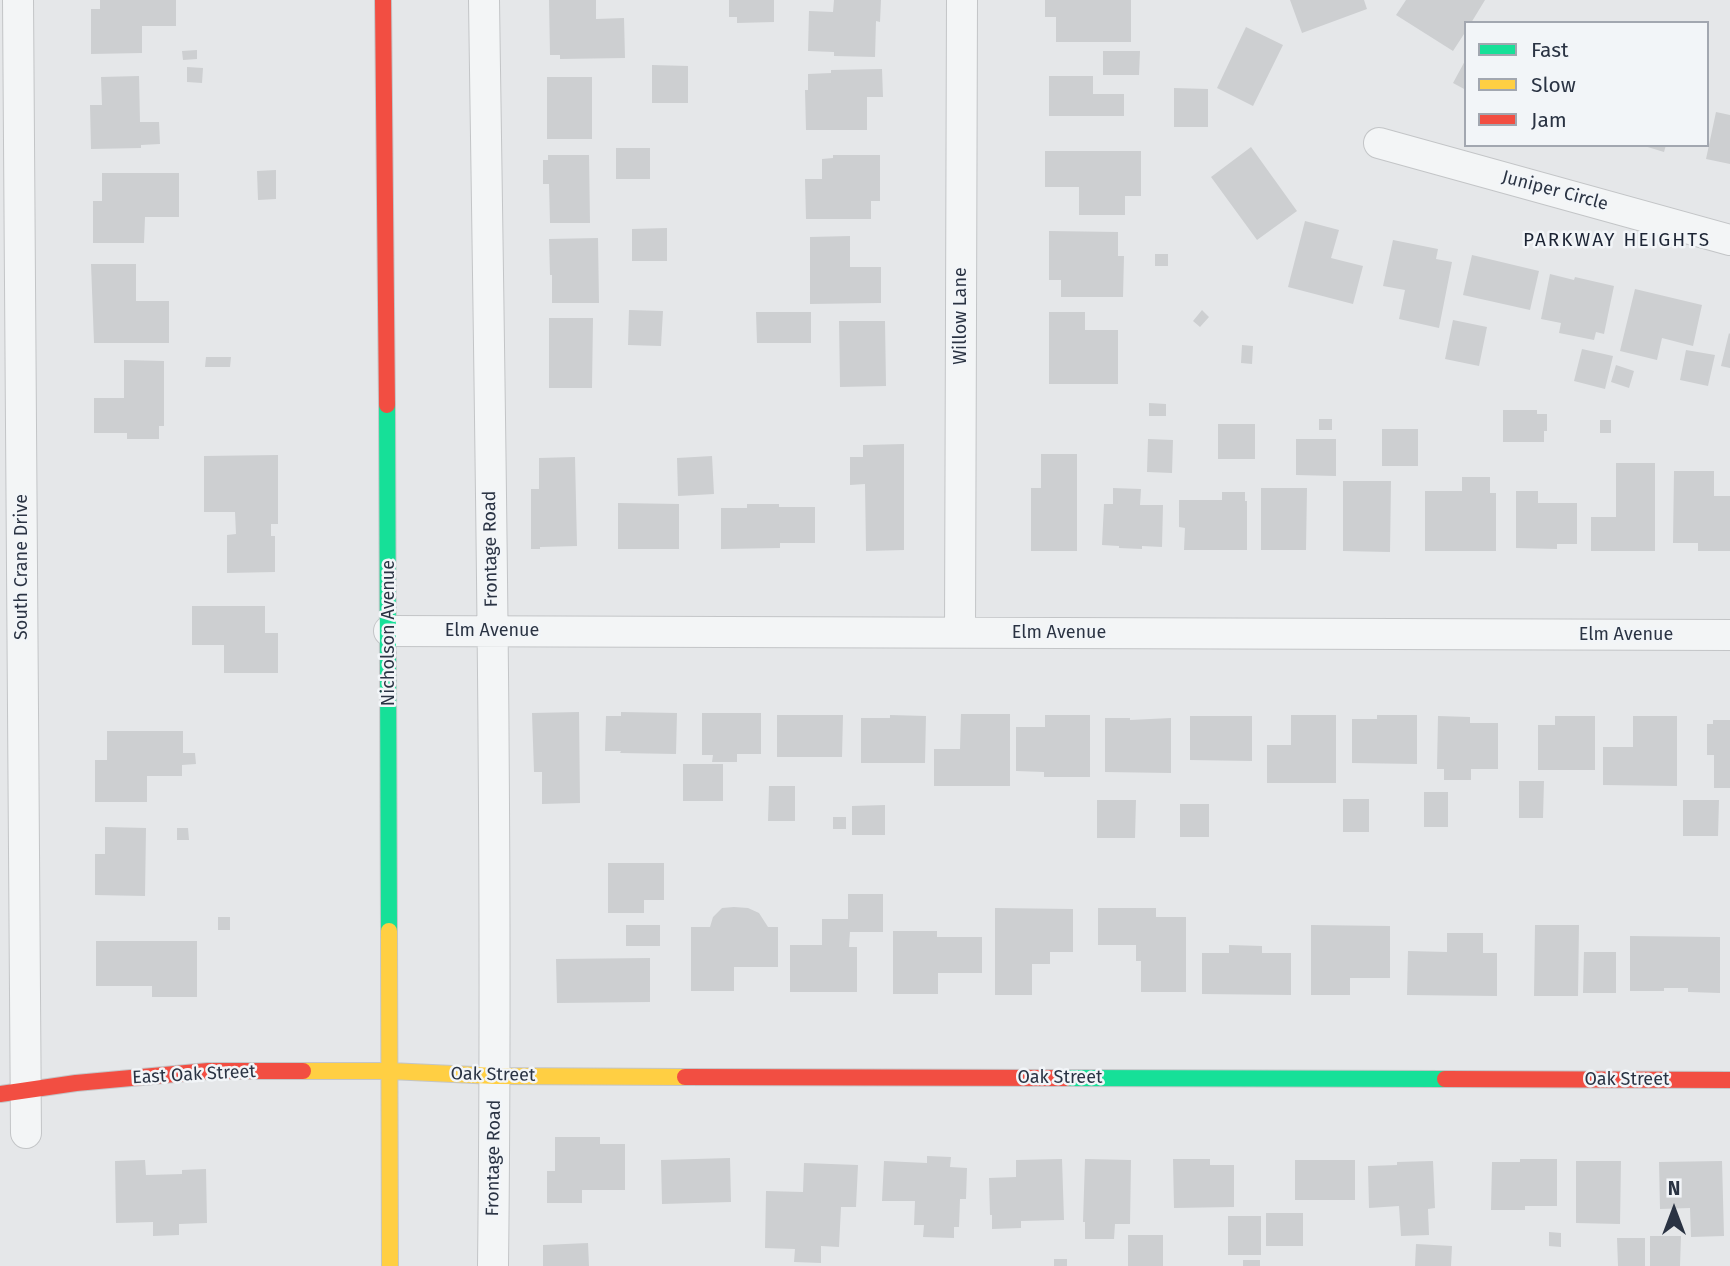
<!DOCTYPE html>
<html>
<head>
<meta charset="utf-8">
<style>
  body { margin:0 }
  #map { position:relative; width:1730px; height:1266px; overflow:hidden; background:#e5e7e9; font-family:"Fira Sans",sans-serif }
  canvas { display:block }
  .legend { position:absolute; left:1464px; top:21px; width:245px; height:126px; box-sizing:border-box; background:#f2f5f8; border:2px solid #a2a7b0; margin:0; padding:9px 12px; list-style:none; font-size:21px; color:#2a3343 }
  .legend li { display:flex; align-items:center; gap:14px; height:35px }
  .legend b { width:35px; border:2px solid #a2a7b0 }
  .north { position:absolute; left:1639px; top:1175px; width:70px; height:70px; -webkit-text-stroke:5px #f2f5f8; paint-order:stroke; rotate:0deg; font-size:19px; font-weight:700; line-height:28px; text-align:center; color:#2a3343 }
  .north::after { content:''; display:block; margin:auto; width:24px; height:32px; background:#2a3343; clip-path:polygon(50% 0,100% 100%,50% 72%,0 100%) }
</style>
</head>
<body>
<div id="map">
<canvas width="1730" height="1266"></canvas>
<ul class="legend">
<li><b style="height:9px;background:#16e098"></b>Fast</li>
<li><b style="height:9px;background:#ffcf43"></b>Slow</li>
<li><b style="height:9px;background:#f24e42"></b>Jam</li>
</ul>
<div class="north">N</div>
</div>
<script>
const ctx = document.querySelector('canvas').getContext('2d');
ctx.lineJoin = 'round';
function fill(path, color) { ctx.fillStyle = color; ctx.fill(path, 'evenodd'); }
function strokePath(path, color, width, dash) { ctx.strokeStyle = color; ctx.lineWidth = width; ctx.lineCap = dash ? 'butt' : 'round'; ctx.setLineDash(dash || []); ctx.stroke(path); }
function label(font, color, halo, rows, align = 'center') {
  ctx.font = font + ' "Fira Sans",sans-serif'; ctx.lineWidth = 5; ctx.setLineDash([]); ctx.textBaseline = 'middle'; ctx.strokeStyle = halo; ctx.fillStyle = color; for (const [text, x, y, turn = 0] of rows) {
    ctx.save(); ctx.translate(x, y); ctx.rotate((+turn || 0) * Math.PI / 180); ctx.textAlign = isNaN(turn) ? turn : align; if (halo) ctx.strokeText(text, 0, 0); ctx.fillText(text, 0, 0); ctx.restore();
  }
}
const building = new Path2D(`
  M100 0H176V26H142V53L91 54V9H100Z
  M549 0H596V19L624 18 625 58 560 59V55H550Z
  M729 0H774V22L737 23V17H729Z
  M834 0H881L880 22 876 21 875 57 834 56V52L808 51 809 11 833 12Z
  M1045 0H1131V42H1056V17H1045Z
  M1290 0H1364L1367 9 1302 33Z
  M1406 0H1485L1471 23H1466V31L1453 51 1396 15Z
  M1246 27 1283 45 1253 106 1217 88Z
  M197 50V59L183 60 182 51Z
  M1103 51H1140L1139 75H1103Z
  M1466 59V90L1453 83Z
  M652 65 688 66V103H652Z
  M187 67 203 68 202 83 187 82Z
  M882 69 883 97H867V130H806L805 90H808V74L831 73V70Z
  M139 76 140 122H159L160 144 141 145V148L91 149 90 105H102L101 77Z
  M1049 76H1093V94H1124V116H1049Z
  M547 77H592V139H547Z
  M1174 88 1208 89V127H1174Z
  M1716 112 1730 115V164L1706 159Z
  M1641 145H1666L1664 152Z
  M1251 147 1297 211 1257 240 1211 177Z
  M616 148H650V179H616Z
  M1045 151H1141V196H1125V215H1079V187H1045Z
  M548 155H589L590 223H550L549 184H543V160H548Z
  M833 155H880V201H871V219H806L805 179H822V159L833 158Z
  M276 170V199L258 200 257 171Z
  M102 173H179V217H145L144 243H93V201H102Z
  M1305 221 1339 230 1331 258 1363 266 1353 304 1288 287Z
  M667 228V261H632V229Z
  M1049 231 1118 232V256H1124L1123 297H1061V280H1049Z
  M850 236V267H881V303L810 304V237Z
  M598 238 599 303H552V275H550L549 239Z
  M1393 240 1438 249 1436 259 1452 262 1439 328 1399 319 1405 290 1383 286Z
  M1155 254H1168V266H1155Z
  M1472 255 1539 271 1530 310 1463 295Z
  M91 264H136V301H169V343H94Z
  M1550 274 1574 280 1575 277 1614 286 1604 334 1596 332 1594 340 1559 333 1561 323 1541 319Z
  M1635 289 1702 305 1693 346 1662 338 1657 360 1620 351Z
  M629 310 663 311 661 346 628 345Z
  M1202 310 1209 317 1200 327 1193 321Z
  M756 312H811V343H757Z
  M1049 312H1085V330H1118V384H1049Z
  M549 318H593L592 388H549Z
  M1453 320 1487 327 1479 366 1445 359Z
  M839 321H885L886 386 840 387Z
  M1729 333 1730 334V368L1721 366Z
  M1242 345 1253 346 1252 364 1241 363Z
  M1582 349 1613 356 1605 389 1574 381Z
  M1686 350 1715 355 1708 386 1680 380Z
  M206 357H231L230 367H205Z
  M124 360 164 361V426H159V439H127V433H94V398H124Z
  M1616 365 1634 371 1629 388 1611 382Z
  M1149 403 1166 404V416H1149Z
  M1503 410H1537V414H1547V431H1544V442H1503Z
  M1319 419H1332V430H1319Z
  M1600 420H1611V433H1600Z
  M1218 424H1255V459H1218Z
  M1382 429H1418V466H1382Z
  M1148 439 1173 440 1172 473 1147 472Z
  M1296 439H1336V476L1296 475Z
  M904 444V550L866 551 865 484 850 485V457H863V445Z
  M1041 454H1077V551H1031V488H1041Z
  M278 455V524H271V536H275V572L227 573V535L236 534 235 512H204V456Z
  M712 456 714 494 678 496 677 458Z
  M575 457 577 546 540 547V549H531V489H539V458Z
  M1616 463H1655V551H1591V517H1616Z
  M1674 471H1714V496H1730V551H1698V543H1673Z
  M1462 477H1490V493H1496V551H1425V491H1462Z
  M1343 481H1391L1390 552 1343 551Z
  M1113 488 1141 489 1140 505H1163L1162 547 1142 546V549L1119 548V546L1102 545 1104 504H1113Z
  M1261 488H1307L1306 550H1261Z
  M1516 491H1538V503H1577V544H1557V549L1516 548Z
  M1222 492H1245V501H1247V550H1184L1185 528 1179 527V500H1222Z
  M618 503 679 504V549H618Z
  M747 504H779V507H815V543H780V548L721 549V508H747Z
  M192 606H265V633H278V673H224V645H192Z
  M579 712 580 803 542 804V772H534L532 713Z
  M621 712 677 713 676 754 620 753 621 751H605L606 716H621Z
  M702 713H761V754H737V762H712L713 755H702Z
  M961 714H1010V786H934V749H960Z
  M777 715H843L842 757H777Z
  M890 715 926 716 925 763H861V718H890Z
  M1045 715H1090V777H1044V772L1016 771V727H1045Z
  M1291 715H1336V783H1267V745H1291Z
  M1377 715H1417V764L1352 763V719H1377Z
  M1190 716H1252V761L1190 760Z
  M1438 716 1470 717V723H1498V769H1471V780H1444V769H1437Z
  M1555 716H1595V770H1538V725H1555Z
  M1633 716H1677V786L1603 785V747H1633Z
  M1105 718H1130V720L1171 718V773L1105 772Z
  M1713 720H1730V788H1714V755H1707V724H1713Z
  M107 731H183V753H195L196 764 182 765V776H147V802H95V760H107Z
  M683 764H723V801H683Z
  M1519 781H1544L1543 818H1519Z
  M769 786H795V821H768Z
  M1424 792H1448V827H1424Z
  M1343 799H1369V832H1343Z
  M1097 800H1136L1135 838H1097Z
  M1683 800H1719L1718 836H1683Z
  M1180 804H1209V837H1180Z
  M885 805V835H852V806Z
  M833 817H846V829H833Z
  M105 827 146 828 145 896 95 895V854H105Z
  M177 828H188L189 840H177Z
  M608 863H664V900H644V913H608Z
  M848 894H883V932H850L849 947H857V992H790V945H822V919H848Z
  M734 907 748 908 759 913 768 927H778V967H734V991H691V927H710L713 917 722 908Z
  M995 908 1073 909V952H1050V964H1032V995H995Z
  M1098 908H1156V917H1186V992H1141V961H1136V945H1098Z
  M218 917H230V930H218Z
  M626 925H660V946H626Z
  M1311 925 1390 926V978H1350V995H1311Z
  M1535 925H1579L1578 996H1534Z
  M893 931H937V937H982V973H938V994H893Z
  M1447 933H1483V953H1497V996L1407 995 1408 951 1447 952Z
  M1630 936 1720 937V993L1688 992V988H1664V991H1630Z
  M96 941H197V997H152V986H96Z
  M1229 945 1262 946V953H1291V995L1202 994V953H1229Z
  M1584 952H1616V993H1583Z
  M650 958V1002L557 1003 556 959Z
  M555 1137H600V1144H625V1190H582V1203H547V1171H555Z
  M927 1156 951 1157 950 1167 967 1168 966 1199H960L959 1227H954V1238L923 1237 924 1225H914L915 1201H882L884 1161 927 1163Z
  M730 1158 731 1202 662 1204 661 1160Z
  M1062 1159 1064 1220 1021 1221V1228L992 1229V1215H990L989 1178 1016 1177V1160Z
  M1085 1159 1131 1160 1130 1224H1115L1114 1239H1085V1222H1083Z
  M1173 1159H1210V1165H1234V1207L1174 1208Z
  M1520 1159H1557V1206H1525V1210H1491L1492 1162H1520Z
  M145 1160 146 1175 182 1174V1170L206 1169 207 1223 179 1224V1235L153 1236V1222L116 1223 115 1161Z
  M1295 1160H1355V1200H1295Z
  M1433 1161 1435 1208 1428 1209 1429 1235 1401 1236 1399 1206 1369 1208 1368 1166 1397 1165V1162Z
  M1576 1161H1621L1620 1224 1576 1223Z
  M1722 1161 1724 1236 1691 1237 1690 1208 1660 1209 1659 1162Z
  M804 1163 858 1165 856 1207H841L839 1247 821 1246V1263L794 1262 795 1249 765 1248 766 1191 803 1192Z
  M1266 1213H1303V1246H1266Z
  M1228 1216H1261V1255H1228Z
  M1549 1232 1561 1233V1247L1549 1246Z
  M1128 1235H1163V1266H1128Z
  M1650 1236H1681L1680 1266H1650Z
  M1617 1238H1645V1266H1618Z
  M588 1243 589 1266H543V1245Z
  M1416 1244 1452 1246 1451 1266H1415Z
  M1054 1259H1067V1266H1054Z
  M1243 1260H1260V1266H1243Z`);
const street = new Path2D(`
  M18 0 26 1133
  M484 0C490 422 498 844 493 1266
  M1379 143 1730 240
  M389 631 1730 635
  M960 632 962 0`);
const fast = new Path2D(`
  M387 405 389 931
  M1066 1078 1445 1079`);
const slow = new Path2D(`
  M389 931 390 1266
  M303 1071H390L495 1076 685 1077`);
const jam = new Path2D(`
  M383 0 387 405
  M685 1077 1066 1078
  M1445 1079 1730 1080
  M0 1094 76 1083 208 1071H303`);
const streetNames = [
  ["Juniper Circle",1555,191,15],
  ["Willow Lane",961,316,-90],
  ["Frontage Road",491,549,-91],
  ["South Crane Drive",22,567,-90],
  ["Elm Avenue",492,631],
  ["Nicholson Avenue",389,633,-90],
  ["Elm Avenue",1059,633],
  ["Elm Avenue",1626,635],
  ["East Oak Street",194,1075,-3],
  ["Oak Street",493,1075,1],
  ["Oak Street",1060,1078],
  ["Oak Street",1627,1080],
  ["Frontage Road",494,1158,-89]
];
const neighbourhoodNames = [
  ["PARKWAY HEIGHTS",1617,241]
];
fill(building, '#cdcfd1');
strokePath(street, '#c3c5c7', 32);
strokePath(fast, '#c3c5c7', 18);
strokePath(slow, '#c3c5c7', 18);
strokePath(jam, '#c3c5c7', 18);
strokePath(street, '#f3f5f6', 30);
strokePath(fast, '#16e098', 16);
strokePath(slow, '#ffcf43', 16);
strokePath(jam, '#f24e42', 16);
label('18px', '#2a3343', '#f2f5f8', streetNames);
ctx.letterSpacing = '2px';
label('19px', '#1c2434', '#f2f5f8', neighbourhoodNames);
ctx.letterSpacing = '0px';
</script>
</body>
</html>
